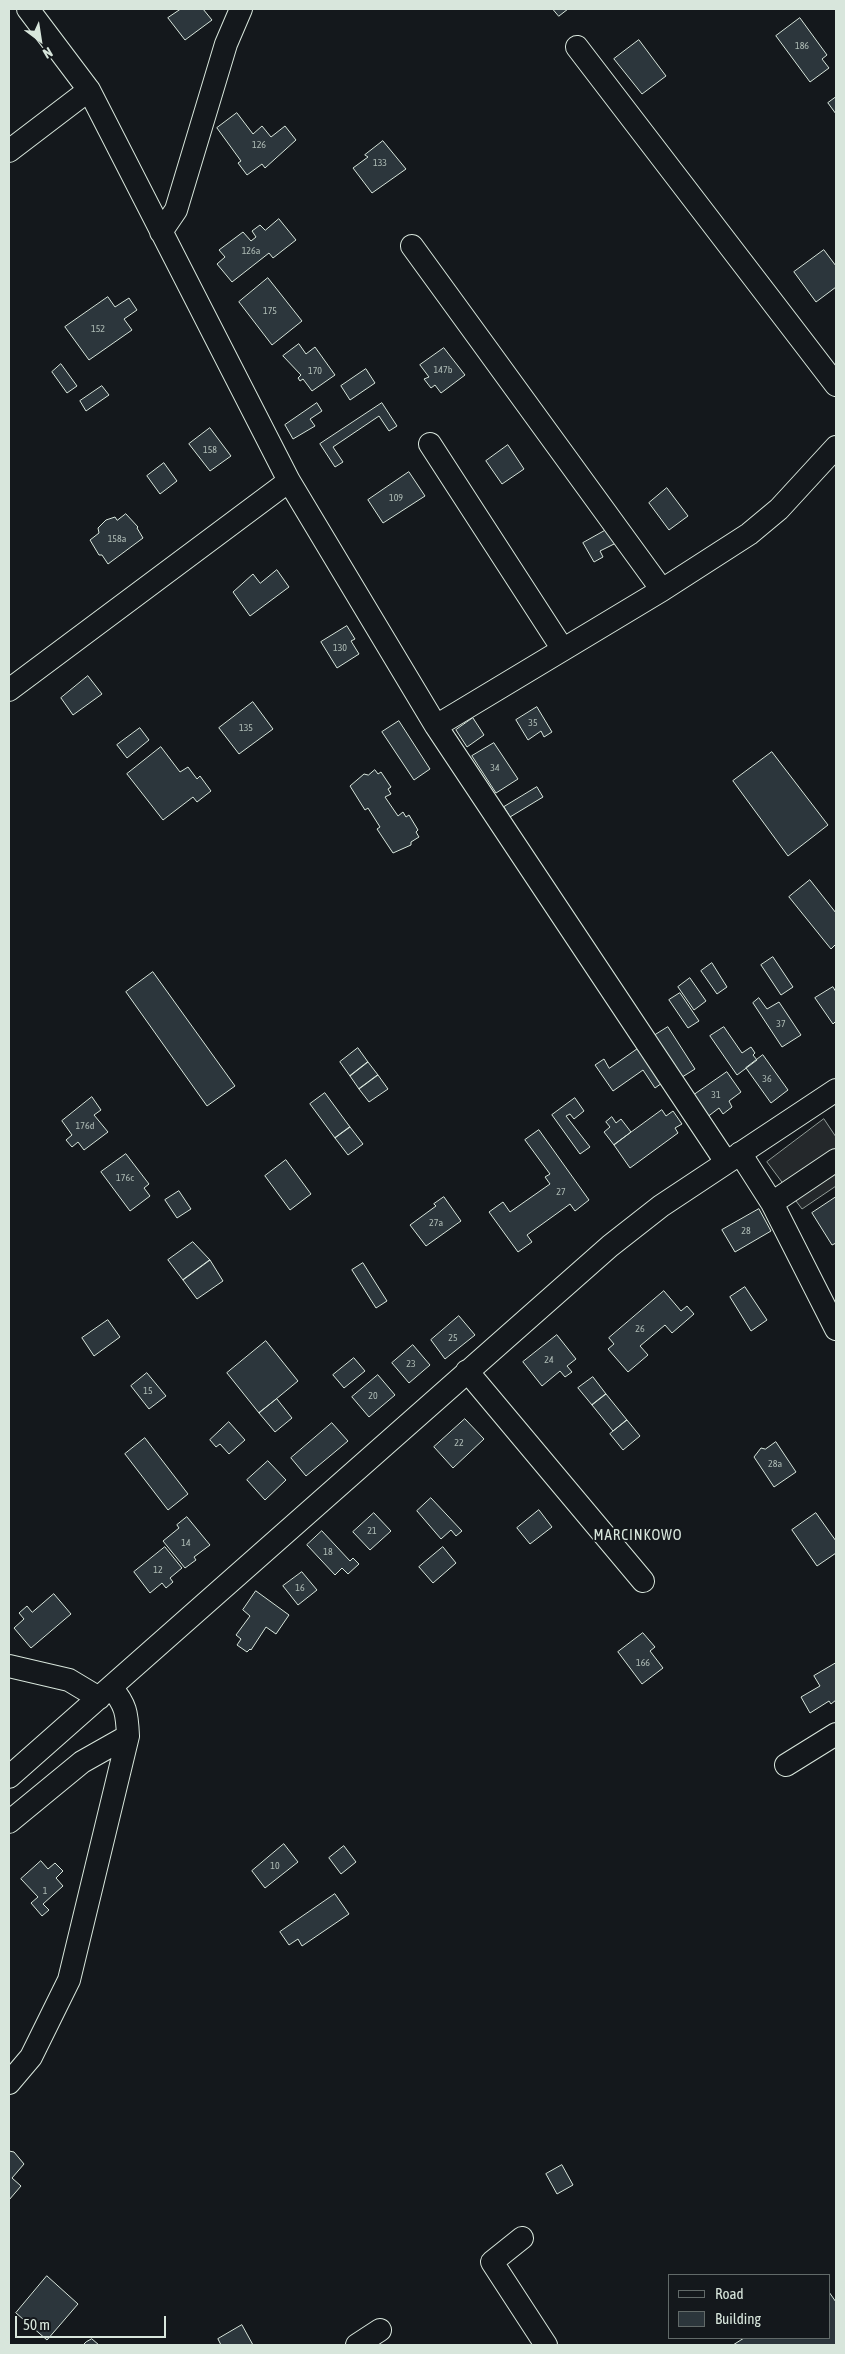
<!DOCTYPE html>
<html>
<head>
<meta charset="utf-8">
<style>
  body { margin:0 }
  #map { position:relative; width:845px; height:2354px; overflow:hidden; background:#14181c; font-family:"Asap Condensed",sans-serif }
  canvas { display:block }
  .frame { position:absolute; inset:0; border:10px solid #d8e6dc; pointer-events:none }
  .legend { position:absolute; left:668px; top:2274px; width:162px; height:65px; box-sizing:border-box; background:#14181c; border:1px solid #626a69; margin:0; padding:6px 9px; list-style:none; font-size:15px; color:#d8e6dc }
  .legend li { display:flex; align-items:center; gap:10px; height:25px }
  .legend b { width:25px; border:1px solid #626a69 }
  .north { position:absolute; left:15px; top:15px; width:50px; height:50px; -webkit-text-stroke:4px #14181c; paint-order:stroke; rotate:149deg; font-size:14px; font-weight:700; line-height:20px; text-align:center; color:#d8e6dc }
  .north::after { content:''; display:block; margin:auto; width:18px; height:22px; background:#d8e6dc; clip-path:polygon(50% 0,100% 100%,50% 72%,0 100%) }
  .scale { position:absolute; left:15px; top:2316px; width:151px; height:22px; box-sizing:border-box; border:2px solid #d8e6dc; border-top:0; padding-left:6px; font-size:15px; line-height:18px; white-space:nowrap; color:#d8e6dc; -webkit-text-stroke:4px #14181c; paint-order:stroke }
</style>
</head>
<body>
<div id="map">
<canvas width="845" height="2354"></canvas>
<div class="frame"></div>
<ul class="legend">
<li><b style="height:6px;background:#14181c"></b>Road</li>
<li><b style="height:14px;background:#2c363c"></b>Building</li>
</ul>
<div class="north">N</div>
<div class="scale">50 m</div>
</div>
<script>
const ctx = document.querySelector('canvas').getContext('2d');
ctx.lineJoin = 'round';
function fill(path, color) { ctx.fillStyle = color; ctx.fill(path, 'evenodd'); }
function strokePath(path, color, width, dash) { ctx.strokeStyle = color; ctx.lineWidth = width; ctx.lineCap = dash ? 'butt' : 'round'; ctx.setLineDash(dash || []); ctx.stroke(path); }
function label(font, color, halo, rows, align = 'center') {
  ctx.font = font + ' "Asap Condensed",sans-serif'; ctx.lineWidth = 4; ctx.setLineDash([]); ctx.textBaseline = 'middle'; ctx.strokeStyle = halo; ctx.fillStyle = color; for (const [text, x, y, turn = 0] of rows) {
    ctx.save(); ctx.translate(x, y); ctx.rotate((+turn || 0) * Math.PI / 180); ctx.textAlign = isNaN(turn) ? turn : align; if (halo) ctx.strokeText(text, 0, 0); ctx.fillText(text, 0, 0); ctx.restore();
  }
}
const parking = new Path2D(`
  M824 1119 836 1137V1186L802 1209 767 1162Z`);
const building = new Path2D(`
  M181 9H203L212 20 185 40 168 18Z
  M553 9H568L559 16Z
  M800 18 827 55 822 59 829 68 810 82 776 36Z
  M639 40 666 76 642 94 614 59Z
  M836 97V114L828 103Z
  M237 113 253 134 262 126 271 137 285 126 296 140 265 168 262 164 247 175 238 163 241 161 217 128Z
  M383 141 406 169 372 193 353 168 368 157 365 155Z
  M279 219 296 240 273 258 269 253 232 282 217 264 225 257 219 250 243 232 251 241 256 237 252 231 260 225 265 230Z
  M824 250 836 266V287L816 302 794 272Z
  M268 278 302 321 272 345 239 302Z
  M108 297 115 307 129 298 137 310 124 319 132 330 89 360 65 327Z
  M299 344 306 354 315 347 335 375 312 391 303 379 300 381 298 378 301 375 283 356Z
  M444 348 465 375 441 393 435 385 431 388 424 379 429 377 420 365Z
  M61 364 77 386 67 393 52 372Z
  M366 369 375 383 350 400 341 386Z
  M102 386 109 395 86 411 80 401Z
  M317 403 322 411 310 419 315 426 293 439 285 425Z
  M382 403 397 426 389 431 379 416 333 447 343 462 335 467 320 444Z
  M210 428 231 456 210 471 189 444Z
  M508 445 524 469 502 484 486 461Z
  M164 463 177 481 160 494 147 476Z
  M409 472 425 496 383 523 368 500Z
  M667 488 688 516 669 530 649 503Z
  M126 514 138 527 137 528 143 538 108 564 102 555H99L90 540 99 533 98 528 106 520 115 517 117 520Z
  M608 529 616 543 600 551 603 557 594 562 583 543Z
  M277 570 289 587 250 616 233 592 253 574 260 583Z
  M347 626 355 639 351 641 359 654 337 668 321 642Z
  M88 676 102 694 73 715 61 698Z
  M253 702 273 729 239 754 219 728Z
  M537 707 552 732 544 737 541 731 528 740 516 720Z
  M473 718 484 735 467 747 456 730Z
  M399 721 430 769 414 780 382 732Z
  M140 728 149 740 127 758 117 745Z
  M494 743 518 779 496 793 472 756Z
  M161 747 180 772 188 767 197 779 200 776 211 791 197 802 193 797 163 820 127 774Z
  M772 752 828 825 788 856 733 781Z
  M375 770 378 774 381 772 391 787 388 789 391 794 385 797 398 816 403 812 406 817 409 815 418 830 416 832 419 837 411 842V845L393 853 377 829 380 827 368 808 365 810 350 786 364 774 368 775Z
  M537 787 543 797 510 817 504 807Z
  M810 880 836 913V944L831 949 789 897Z
  M773 957 793 987 781 995 761 965Z
  M712 963 727 987 717 994 701 971Z
  M153 972 235 1086 207 1106 126 992Z
  M690 978 706 1001 694 1010 678 987Z
  M833 987 836 992V1021L833 1024 815 998Z
  M680 993 699 1021 688 1028 669 1000Z
  M759 998 767 1009 779 1002 801 1035 782 1047 753 1003Z
  M668 1027 695 1069 679 1079 652 1037Z
  M724 1027 742 1053 751 1047 755 1053 753 1055 757 1060 737 1075 710 1036Z
  M358 1048 368 1062 350 1076 340 1062Z
  M639 1048 662 1083 655 1088 643 1070 613 1091 595 1065 604 1059 609 1068Z
  M763 1055 788 1090 771 1103 746 1068Z
  M368 1062 378 1075 359 1089 350 1076Z
  M727 1072 741 1092 729 1101 732 1107 723 1114 719 1108 706 1118 691 1097Z
  M378 1075 388 1089 369 1102 359 1089Z
  M325 1093 350 1127 335 1138 310 1104Z
  M92 1097 101 1110 94 1115 108 1132 84 1150 78 1142 72 1147 66 1140 72 1135 62 1121Z
  M575 1098 584 1111 574 1119 570 1114 566 1116 590 1147 580 1154 552 1115Z
  M662 1110 666 1116 673 1111 682 1124 675 1128 678 1133 630 1168 614 1145Z
  M612 1117 616 1123 621 1119 631 1132 614 1145 604 1132 610 1127 606 1122Z
  M350 1127 363 1144 348 1155 335 1138Z
  M539 1130 589 1200 575 1211 570 1204 527 1235 532 1242 518 1252 489 1212 503 1202 510 1212 550 1184 545 1177 550 1174 525 1140Z
  M126 1154 149 1184 144 1188 150 1196 130 1211 101 1172Z
  M286 1160 311 1194 290 1210 265 1176Z
  M179 1191 191 1209 177 1218 165 1200Z
  M444 1197 461 1221 426 1246 410 1225 436 1206 434 1204Z
  M836 1197V1243L832 1245 812 1213Z
  M759 1209 771 1231 735 1252 722 1230Z
  M193 1242 210 1260 183 1280 168 1260Z
  M210 1260 223 1281 197 1299 183 1280Z
  M363 1263 387 1301 376 1308 352 1270Z
  M745 1287 767 1320 751 1331 730 1297Z
  M664 1291 681 1311 687 1306 694 1314 672 1333 665 1325 640 1346 648 1355 628 1372 608 1349 614 1344 609 1338Z
  M459 1316 475 1335 445 1359 431 1340Z
  M108 1320 120 1337 94 1356 82 1338Z
  M557 1335 576 1359 567 1366 572 1372 565 1377 560 1371 542 1386 523 1362Z
  M266 1341 298 1381 259 1413 227 1373Z
  M413 1345 430 1365 409 1383 392 1363Z
  M354 1358 365 1371 344 1388 333 1375Z
  M147 1373 166 1396 149 1409 131 1386Z
  M378 1375 395 1395 369 1417 352 1397Z
  M593 1377 606 1394 592 1405 578 1388Z
  M606 1394 627 1420 613 1431 592 1405Z
  M277 1399 292 1418 275 1432 259 1413Z
  M465 1419 484 1439 453 1468 434 1447Z
  M627 1420 640 1436 623 1450 610 1434Z
  M229 1422 245 1440 229 1454 220 1444 216 1447 210 1440Z
  M332 1423 348 1441 306 1476 291 1458Z
  M145 1438 188 1494 168 1510 125 1454Z
  M776 1442 796 1472 774 1487 754 1457 761 1448 765 1449Z
  M268 1461 286 1480 265 1500 247 1480Z
  M431 1498 462 1531 456 1536 451 1530 441 1539 417 1511Z
  M539 1510 552 1527 530 1544 517 1528Z
  M374 1513 391 1531 370 1550 353 1532Z
  M816 1513 836 1541V1553L817 1566 792 1530Z
  M187 1517 210 1545 194 1557 196 1560 185 1568 163 1541 179 1528 177 1525Z
  M322 1531 350 1561 353 1558 359 1564 348 1574 342 1568 335 1575 307 1545Z
  M165 1547 182 1568 170 1578 173 1582 166 1588 162 1583 150 1593 134 1572Z
  M443 1547 456 1563 433 1583 419 1567Z
  M302 1572 317 1590 298 1605 283 1586Z
  M256 1591 289 1615 276 1634 266 1627 251 1650 250 1649 247 1652 237 1645 241 1639 236 1635 250 1616 243 1610Z
  M54 1594 71 1614 31 1648 14 1628 24 1619 19 1613 27 1606 32 1612Z
  M643 1633 655 1647 650 1651 663 1668 642 1684 618 1652Z
  M836 1663V1700L831 1704 829 1701 810 1713 801 1697 820 1686 814 1676Z
  M284 1844 298 1862 265 1888 252 1871Z
  M344 1846 356 1862 341 1874 329 1858Z
  M41 1861 48 1869 55 1863 63 1871 56 1878 63 1886 43 1904 49 1910 42 1916 31 1903 38 1897 21 1879Z
  M335 1894 349 1914 302 1946 298 1939 289 1945 280 1932Z
  M9 2151 14 2152 24 2164 12 2178 21 2186 9 2200Z
  M562 2165 573 2185 557 2194 546 2174Z
  M47 2276 78 2304 47 2340 16 2313Z
  M829 2292 836 2302V2345H733L744 2338H829Z
  M242 2325 253 2345H221L218 2339Z
  M92 2339 99 2345H83L86 2342Z`);
const minor = new Path2D(`
  M28 9 89 90 289 481 436 726 726 1162
  M577 47 836 385
  M9 151 89 90
  M161 232 176 210 226 44 241 9
  M412 246 662 590
  M430 444 562 648
  M9 690 289 481
  M436 726 662 590 749 534 779 509 836 447
  M740 1153 772 1203 836 1329
  M772 1203 836 1160
  M467 1371 643 1581
  M9 1666 69 1680 99 1698
  M786 1765 836 1734
  M9 1777 610 1246 661 1206 836 1090
  M9 1822 82 1762 128 1736
  M9 2083 31 2057 69 1980 128 1736C127 1713 126 1705 111 1687
  M522 2238 492 2262 546 2345
  M357 2345 380 2330`);
const numberNames = [
  ["186",802,46],
  ["126",259,145],
  ["133",380,163],
  ["126a",251,251],
  ["175",270,311],
  ["152",98,329],
  ["147b",443,370],
  ["170",315,371],
  ["158",210,450],
  ["109",396,498],
  ["158a",117,539],
  ["130",340,648],
  ["35",533,723],
  ["135",246,728],
  ["34",495,768],
  ["37",781,1024],
  ["36",767,1079],
  ["31",716,1095],
  ["176d",85,1126],
  ["176c",125,1178],
  ["27",561,1192],
  ["27a",436,1223],
  ["28",746,1231],
  ["26",640,1329],
  ["25",453,1338],
  ["24",549,1360],
  ["23",411,1364],
  ["15",148,1391],
  ["20",373,1396],
  ["22",459,1443],
  ["28a",775,1464],
  ["21",372,1531],
  ["14",186,1543],
  ["18",328,1552],
  ["12",158,1570],
  ["16",300,1588],
  ["166",643,1663],
  ["10",275,1866],
  ["1",45,1891]
];
const quarterNames = [
  ["MARCINKOWO",638,1535]
];
fill(parking, '#24282b');
strokePath(parking, '#939e99', 1);
fill(building, '#2c363c');
strokePath(building, '#d8e6dc', 1);
strokePath(minor, '#d8e6dc', 24);
strokePath(minor, '#14181c', 22);
label('10px', '#adbab4', null, numberNames);
ctx.letterSpacing = '1px';
label('15px', '#d8e6dc', '#14181c', quarterNames);
ctx.letterSpacing = '0px';
</script>
</body>
</html>
